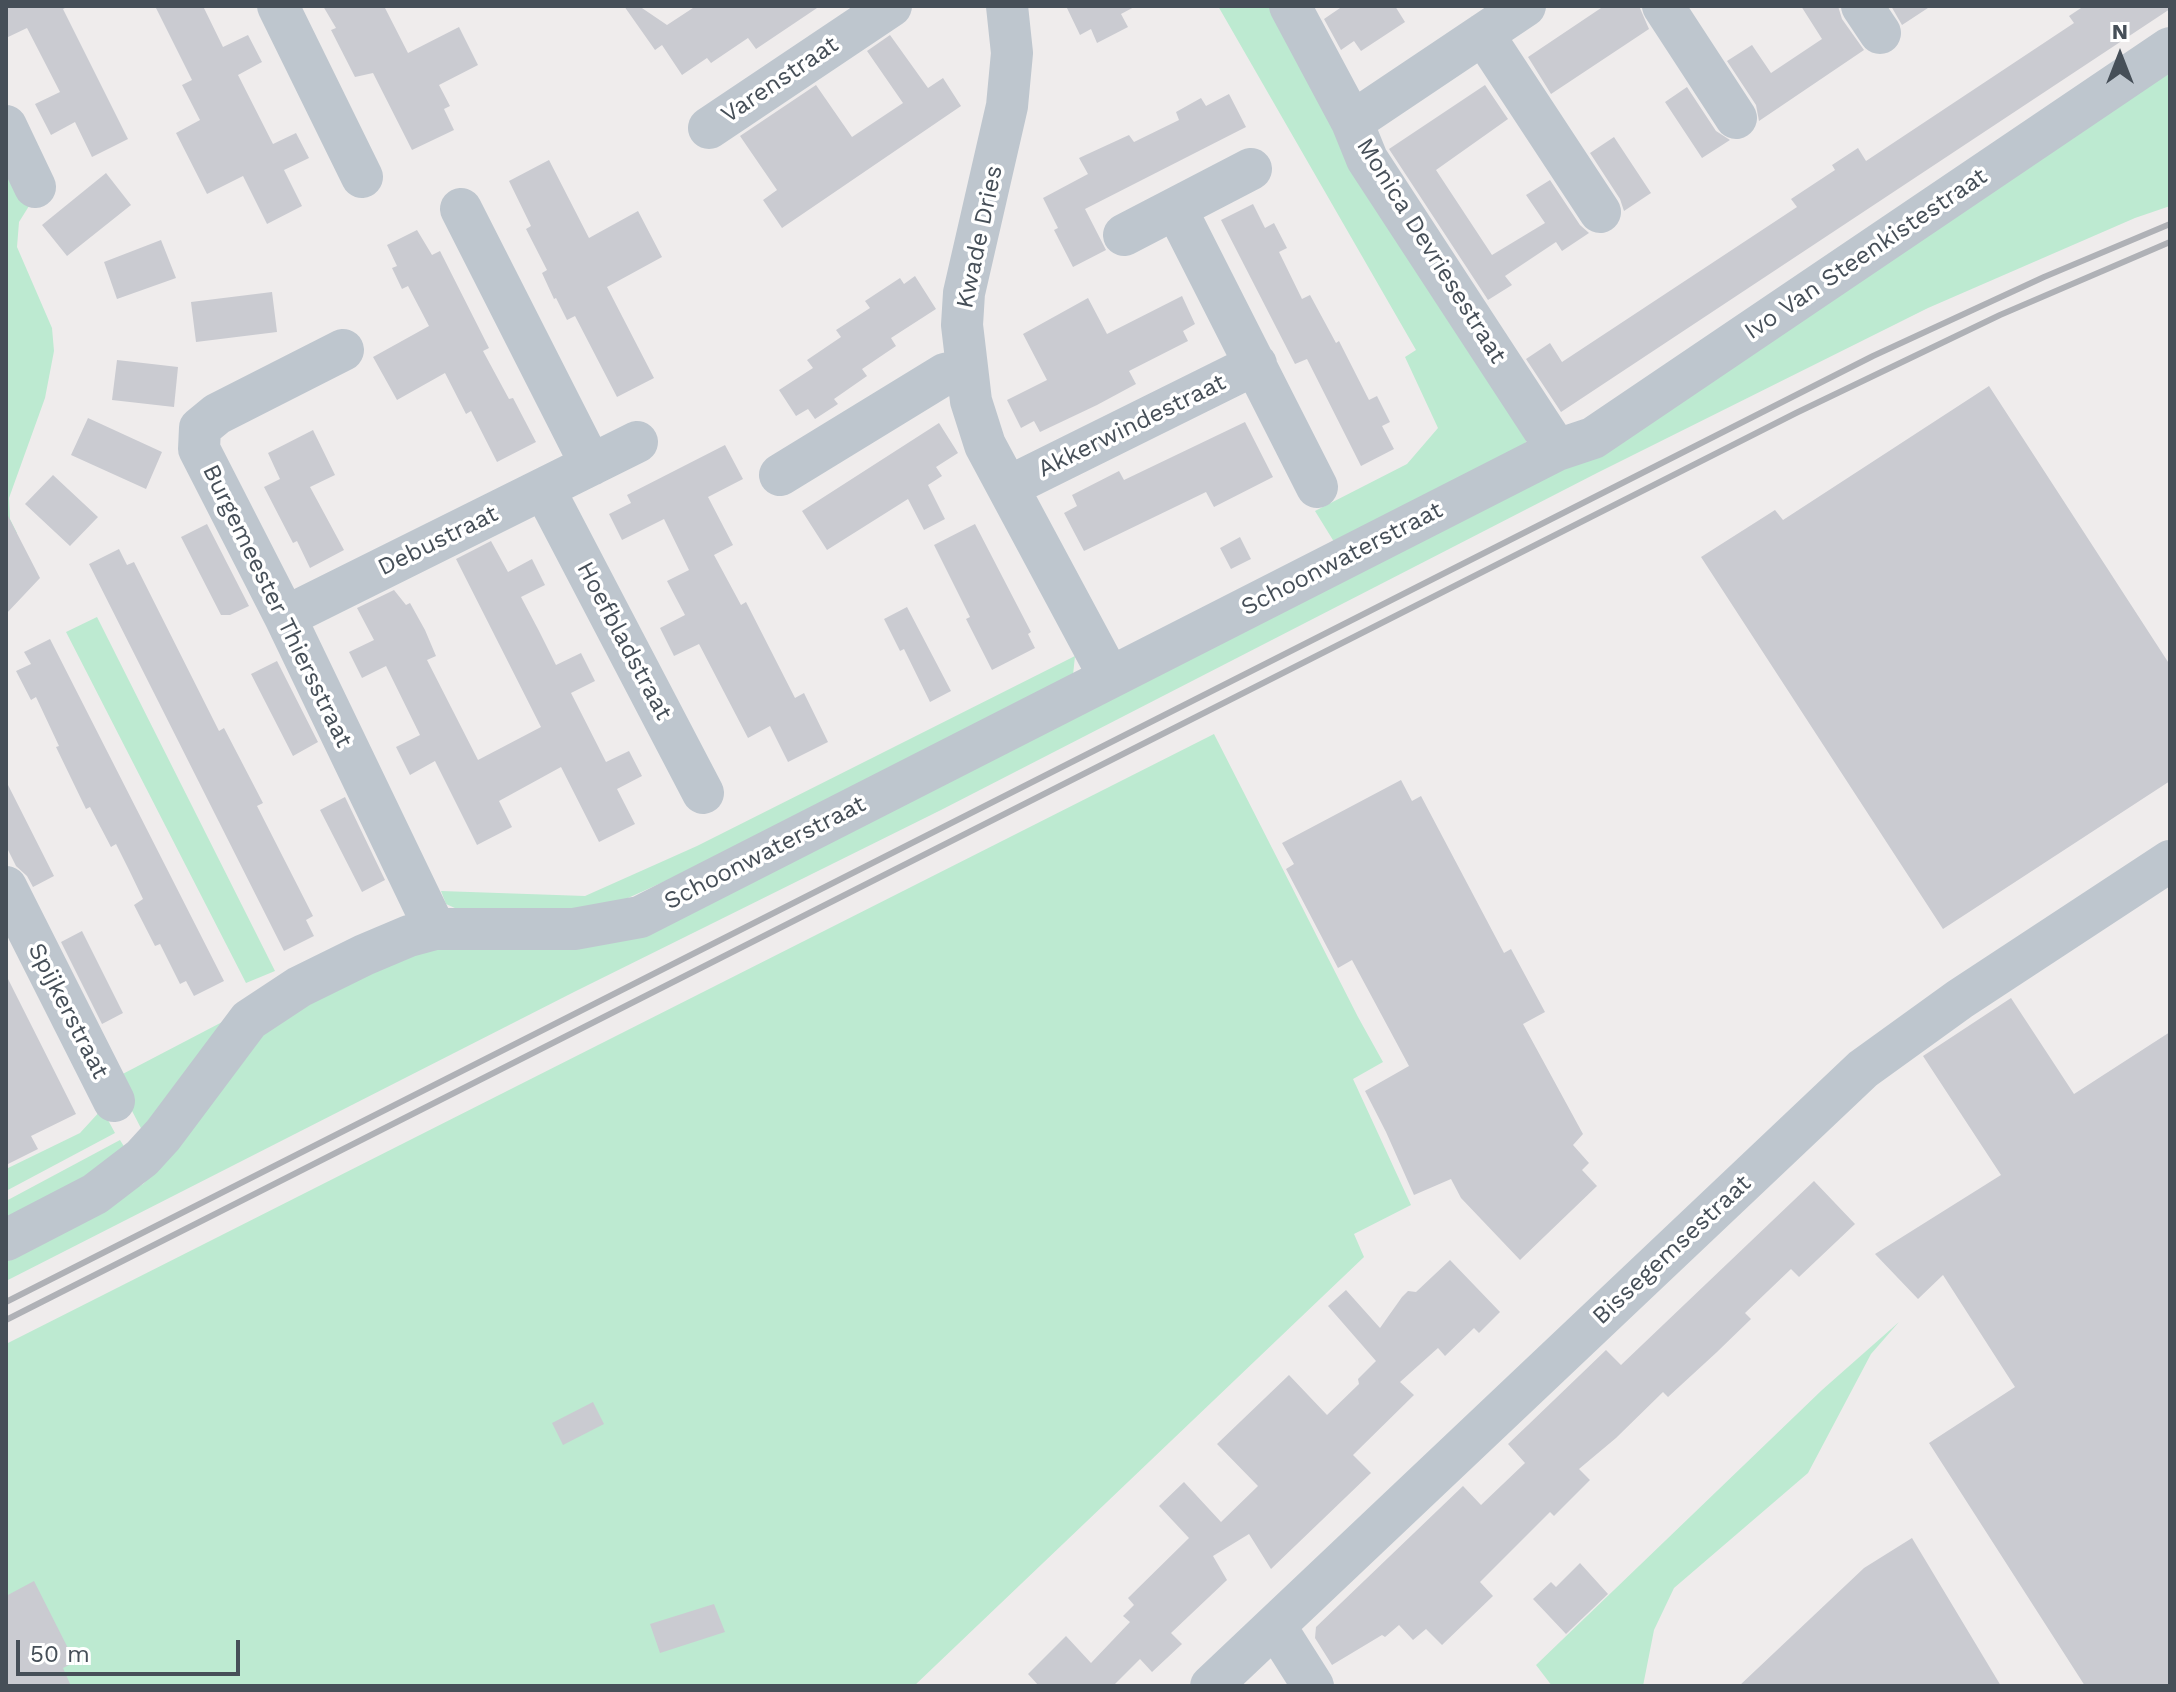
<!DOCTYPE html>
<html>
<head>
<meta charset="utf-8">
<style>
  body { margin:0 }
  #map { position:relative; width:2176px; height:1692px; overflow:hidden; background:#efecec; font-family:"Work Sans",sans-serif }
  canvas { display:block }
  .frame { position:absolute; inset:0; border:8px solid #464f58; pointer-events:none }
  .north { position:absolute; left:2080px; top:16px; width:80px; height:80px; -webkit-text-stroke:6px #fff; paint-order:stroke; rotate:0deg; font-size:22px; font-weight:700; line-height:32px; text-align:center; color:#464f58 }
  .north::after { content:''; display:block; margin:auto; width:28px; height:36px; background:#464f58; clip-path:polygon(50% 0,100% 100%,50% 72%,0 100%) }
  .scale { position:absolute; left:16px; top:1640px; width:224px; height:36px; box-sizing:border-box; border:4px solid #464f58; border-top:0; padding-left:10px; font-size:24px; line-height:28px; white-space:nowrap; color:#464f58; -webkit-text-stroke:6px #fff; paint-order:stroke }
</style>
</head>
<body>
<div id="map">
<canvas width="2176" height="1692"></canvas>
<div class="frame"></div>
<div class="north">N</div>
<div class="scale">50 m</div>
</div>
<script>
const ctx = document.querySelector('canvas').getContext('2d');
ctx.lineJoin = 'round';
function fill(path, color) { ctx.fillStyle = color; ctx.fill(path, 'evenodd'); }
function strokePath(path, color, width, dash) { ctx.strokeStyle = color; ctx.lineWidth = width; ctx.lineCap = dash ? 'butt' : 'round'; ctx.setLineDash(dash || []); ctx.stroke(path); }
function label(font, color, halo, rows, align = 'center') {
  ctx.font = font + ' "Work Sans",sans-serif'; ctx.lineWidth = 7; ctx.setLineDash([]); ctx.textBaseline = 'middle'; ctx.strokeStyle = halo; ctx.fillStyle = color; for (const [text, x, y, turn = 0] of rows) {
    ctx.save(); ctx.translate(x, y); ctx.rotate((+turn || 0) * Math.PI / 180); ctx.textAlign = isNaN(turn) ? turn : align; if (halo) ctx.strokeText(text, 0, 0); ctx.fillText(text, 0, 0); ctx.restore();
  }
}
const green = new Path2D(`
  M1218 6H1276L1530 434 1521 452 1336 545 1315 511 1407 464 1438 428 1405 357 1416 350Z
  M2170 68V206L2135 218 1928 308 1597 473 941 810 574 992 6 1281V1256L143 1184 167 1159 248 1046 299 1007 393 959 451 944 558 948 1292 598Z
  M6 163 29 206 19 222 17 247 52 328 54 351 45 398 9 498 10 519 17 533 6 539Z
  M97 617 275 971 246 983 66 632Z
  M1075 656 1073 675 734 850 617 903 568 914 466 913 446 904 441 891 585 896 697 846Z
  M1214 734 1358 1017 1383 1062 1353 1079 1411 1205 1354 1234 1364 1257 914 1686H6V1344Z
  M226 1020 145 1136 115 1078Z
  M102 1109 115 1133 6 1191V1169L80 1133Z
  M120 1140 128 1153 6 1224V1201Z
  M1899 1322 1871 1354 1808 1473 1674 1588 1654 1630 1643 1686H1552L1536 1665 1822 1390Z`);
const building = new Path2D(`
  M6 6H69L63 9 128 139 92 157 75 122 51 135 35 104 60 92 27 28 6 38Z
  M155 6H203L223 47 248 35 262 62 238 75 273 144 296 133 309 158 284 170 302 206 267 224 243 176 207 194 176 133 200 120 182 85 192 80Z
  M323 6H384L408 53 459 27 478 65 439 85 450 106 444 109 454 130 412 150 373 73 355 77 331 30 336 28Z
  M624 6H639L667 25 696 6H820L756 49 748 38 711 63 707 58 682 75 662 45 655 50Z
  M1066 6H1136L1121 14 1128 27 1097 43 1091 29 1080 35Z
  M1343 6H1395L1405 22 1361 51 1354 41 1341 50 1324 19Z
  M1604 6H1639L1649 29 1551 94 1528 57Z
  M1801 6H1838L1842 19 1864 50 1759 121 1756 105 1727 61 1752 45 1771 73 1822 39Z
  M1891 6H1931L1902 25Z
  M2084 6H2170V9L1561 412 1526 359 1550 343 1562 362 1797 207 1791 199 1835 170 1832 165 1858 148 1866 161 2074 23 2069 16Z
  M890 35 928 88 943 78 961 106 782 228 763 200 777 190 740 136 816 85 852 137 903 103 867 51Z
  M1485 85 1508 119 1436 170 1492 255 1545 223 1526 195 1550 180 1580 225 1589 233 1562 251 1556 242 1505 276 1512 285 1488 300 1389 149Z
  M1687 87 1716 131 1730 140 1702 158 1665 102Z
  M1229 94 1246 127 1085 209 1106 250 1073 267 1054 230 1058 228 1043 198 1088 174 1079 158 1129 135 1134 142 1179 120 1176 112 1201 98 1206 106Z
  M1614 137 1651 193 1624 211 1620 199 1590 153Z
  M549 160 589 238 638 211 662 257 607 287 654 378 617 397 575 316 567 320 556 298 554 299 542 273 547 270 526 229 531 226 509 181Z
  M106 173 131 205 67 256 42 225Z
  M1253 204 1265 228 1274 223 1287 248 1279 252 1302 299 1310 295 1336 343 1339 341 1369 400 1377 396 1390 422 1382 426 1394 449 1361 466 1307 359 1295 364 1221 220Z
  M417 230 432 255 440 251 489 348 483 351 509 399 513 398 536 442 497 462 471 411 466 414 445 373 397 400 373 357 429 326 408 286 402 289 392 268 397 266 387 245Z
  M161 240 176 278 117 299 104 262Z
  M915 276 936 309 891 338 896 346 862 369 867 376 834 399 838 404 815 419 808 409 796 416 779 390 813 368 807 360 841 337 836 330 870 308 865 301 900 278 904 284Z
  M272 292 277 332 196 342 191 302Z
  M1182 296 1195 324 1183 331 1188 341 1129 371 1136 384 1097 405 1040 432 1034 421 1021 428 1007 400 1047 380 1023 334 1088 298 1107 334Z
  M117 360 178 367 174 407 112 400Z
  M1989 386 2170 665V781L1943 929 1701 557 1775 510 1783 520Z
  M88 418 162 452 146 489 71 455Z
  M1245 422 1273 477 1214 507 1206 492 1084 551 1064 513 1077 506 1072 495 1119 471 1124 480Z
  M939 423 958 453 936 467 942 476 928 485 945 519 924 530 908 499 827 550 802 511Z
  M313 430 335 475 310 487 344 550 310 568 297 541 293 543 264 487 280 479 268 453Z
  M725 445 743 479 708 497 733 545 714 555 741 605 746 602 795 698 804 693 828 742 788 762 770 726 748 738 699 644 674 656 660 628 685 615 667 581 689 570 664 519 622 540 609 514 631 503 627 495Z
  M53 475 98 517 70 546 25 504Z
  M6 512 40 578 6 614Z
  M207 524 249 606 230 615H221L181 537Z
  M975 524 1031 632 1028 634 1035 648 992 670 966 619 970 617 934 545Z
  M1240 537 1251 559 1231 569 1220 548Z
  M491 541 508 572 532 559 545 585 521 597 539 631 556 665 581 653 595 681 571 693 606 762 629 751 642 776 617 789 635 824 599 842 561 767 499 801 512 827 477 845 435 761 410 775 396 747 420 735 386 666 362 678 349 652 374 640 357 608 394 590 406 605 410 603 425 630 436 656 427 660 478 760 541 727 456 559Z
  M119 549 127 565 134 562 219 731 224 728 263 803 257 806 313 916 306 920 314 936 284 951 89 564Z
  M907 607 951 691 930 702 904 649 900 651 884 619Z
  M50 639 224 981 194 996 186 981 180 984 160 944 155 946 134 905 143 899 130 872 116 844 111 847 90 807 86 809 56 747 59 746 36 697 31 700 16 671 31 664 24 652Z
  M277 661 318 742 293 756 251 674Z
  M1401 780 1412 801 1421 796 1504 953 1511 949 1545 1012 1523 1024 1583 1134 1573 1145 1589 1163 1582 1170 1597 1186 1520 1260 1461 1198 1451 1179 1414 1195 1386 1132 1365 1091 1409 1066 1352 960 1338 968 1286 869 1294 864 1282 843Z
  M6 781 54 876 33 887 27 876 16 866 6 846Z
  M345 797 385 880 362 892 320 810Z
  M82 931 123 1013 102 1024 61 942Z
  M6 975 76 1114 31 1136 38 1149 6 1165Z
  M2011 998 2074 1094 2170 1032V1686H2085L1929 1443 2015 1387 1943 1275 1918 1299 1875 1254 2001 1175 1923 1056Z
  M1814 1181 1855 1224 1799 1277 1791 1269 1745 1313 1751 1319 1717 1352 1668 1397 1663 1392 1616 1438 1579 1469 1590 1480 1554 1516 1550 1512 1480 1582 1493 1596 1442 1645 1426 1629 1413 1640 1399 1625 1385 1637 1382 1635 1332 1665 1315 1638 1316 1627 1463 1486 1481 1505 1525 1463 1508 1444 1528 1425 1606 1350 1621 1365Z
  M1450 1260 1500 1312 1479 1333 1474 1328 1445 1356 1438 1348 1400 1382 1414 1395 1353 1455 1371 1473 1271 1569 1249 1534 1213 1556 1227 1580 1171 1633 1182 1644 1152 1672 1140 1659 1113 1686H1039L1028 1674 1066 1636 1091 1663 1130 1622 1123 1616 1134 1605 1128 1598 1189 1538 1159 1506 1184 1482 1221 1522 1258 1486 1217 1444 1289 1375 1327 1415 1359 1384 1358 1379 1376 1361 1328 1306 1346 1290 1380 1328 1402 1297 1408 1291 1416 1292Z
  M593 1402 604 1424 563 1445 552 1423Z
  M1912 1538 2001 1686H1739L1864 1568Z
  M1580 1563 1608 1594 1566 1634 1533 1599 1551 1582 1556 1587Z
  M34 1581 75 1662 63 1668 71 1686H6V1596Z
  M714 1604 725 1632 660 1653 650 1624Z`);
const minor = new Path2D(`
  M278 6 362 177
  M1007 6 1012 53 1007 106 964 293 962 325 971 401 985 445 1109 676
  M1290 6 1352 122 1367 159 1557 450
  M1663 6 1736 118
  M1862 6 1880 33
  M1483 34 1600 212
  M1352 122 1525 6
  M6 126 35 187
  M709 128 891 6
  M461 209 591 465
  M1176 209 1317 487
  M1124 235 1251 169
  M343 350 217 414 200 428 199 449 285 617 435 929
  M780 475 945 374 966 369
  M1008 487 1256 364
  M544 489 703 793
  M285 617 637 442
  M6 887 114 1101
  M6 1240 95 1194 142 1158 163 1135 249 1020 299 987 364 955 409 936 435 929H574L640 917 1557 450 1593 438 2170 48
  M1275 1626 1313 1686
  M1211 1686 1863 1069 1960 999 2170 861`);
const rail = new Path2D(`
  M6 1302 1873 356 2044 277 2170 224
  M6 1320 1796 413 2000 315 2170 242`);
const streetNames = [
  ["Varenstraat",780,80,-34],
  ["Kwade Dries",980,237,-78],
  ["Monica Devriesestraat",1431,251,58],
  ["Ivo Van Steenkistestraat",1866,254,-34],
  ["Akkerwindestraat",1132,426,-26],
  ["Debustraat",438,541,-26],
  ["Schoonwaterstraat",1342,559,-27],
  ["Burgemeester Thiersstraat",277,606,64],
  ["Hoefbladstraat",624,641,62],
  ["Schoonwaterstraat",765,853,-27],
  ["Spijkerstraat",68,1011,63],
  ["Bissegemsestraat",1672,1250,-43]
];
fill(green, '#bdead1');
fill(building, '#cacbd1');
strokePath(minor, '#bec6ce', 42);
strokePath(rail, '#afb1b6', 6);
label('24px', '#464f58', '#fff', streetNames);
</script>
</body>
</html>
